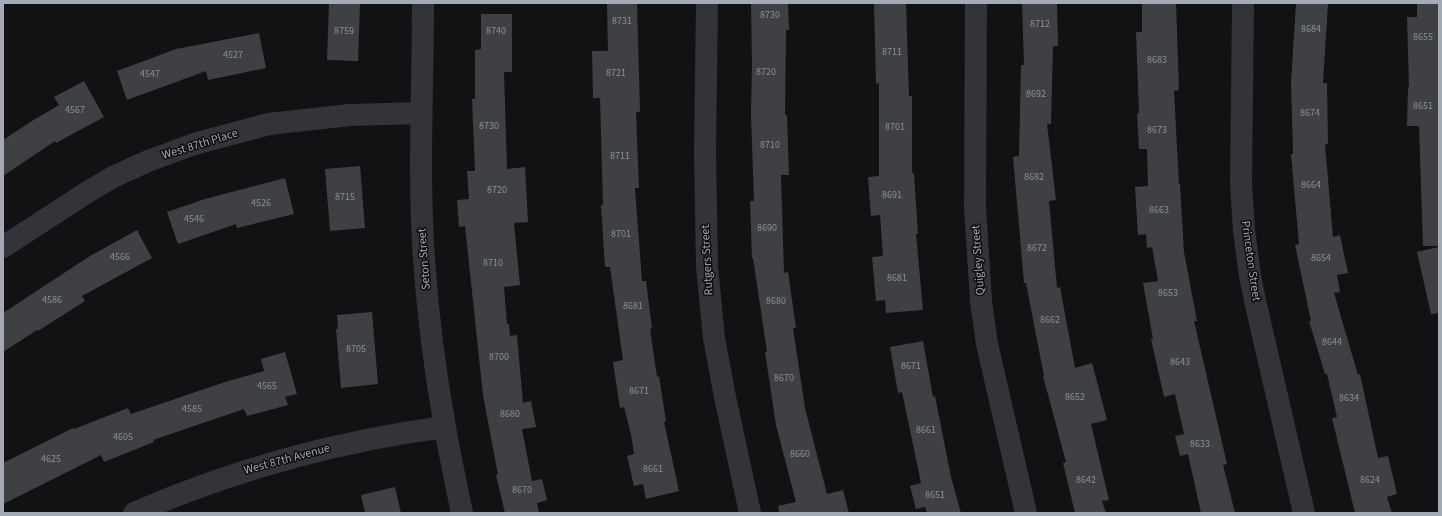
<!DOCTYPE html>
<html>
<head>
<meta charset="utf-8">
<style>
  body { margin:0 }
  #map { position:relative; width:1442px; height:516px; overflow:hidden; background:#121214; font-family:"Source Sans 3",sans-serif }
  canvas { display:block }
  .frame { position:absolute; inset:0; border:4px solid #a3aab5; pointer-events:none }
</style>
</head>
<body>
<div id="map">
<canvas width="1442" height="516"></canvas>
<div class="frame"></div>
</div>
<script>
const ctx = document.querySelector('canvas').getContext('2d');
ctx.lineJoin = 'round';
function fill(path, color) { ctx.fillStyle = color; ctx.fill(path, 'evenodd'); }
function strokePath(path, color, width, dash) { ctx.strokeStyle = color; ctx.lineWidth = width; ctx.lineCap = dash ? 'butt' : 'round'; ctx.setLineDash(dash || []); ctx.stroke(path); }
function label(font, color, halo, rows, align = 'center') {
  ctx.font = font + ' "Source Sans 3",sans-serif'; ctx.lineWidth = 3; ctx.setLineDash([]); ctx.textBaseline = 'middle'; ctx.strokeStyle = halo; ctx.fillStyle = color; for (const [text, x, y, turn = 0] of rows) {
    ctx.save(); ctx.translate(x, y); ctx.rotate((+turn || 0) * Math.PI / 180); ctx.textAlign = isNaN(turn) ? turn : align; if (halo) ctx.strokeText(text, 0, 0); ctx.fillText(text, 0, 0); ctx.restore();
  }
}
const building = new Path2D(`
  M329 3H360L358 61 327 60Z
  M607 3H637L640 112H636L639 188H635L642 281H646L652 328 650 329 657 377 659 376 666 421 664 422 679 491 646 499 643 484 634 486 627 456 634 454 631 434 624 407 620 408 613 362 623 360 610 267H605L601 205H603L600 98H593L592 51H608Z
  M751 3H788L789 30H786L785 115H787L789 175H781L784 273 788 272 796 328H793L805 408 827 494 843 490 849 513H779L778 506 796 502 776 425 765 352H767L753 258H752L750 201H754L751 115 752 65Z
  M874 3H906L909 96H912V173H914L918 234H916L923 310 886 313 885 300 876 301 872 257 883 256 880 215 871 216 868 177 879 176V83L876 84Z
  M1022 3H1057L1058 46H1053L1051 124H1047L1056 200 1049 201 1057 288 1060 287 1075 368 1092 363 1107 420 1091 424 1109 500 1102 501 1106 513H1075L1063 463 1066 462 1043 376H1044L1026 283H1024L1013 157 1019 156 1021 65H1024Z
  M1142 3H1176L1179 90 1174 91 1179 184H1180L1184 252 1197 321H1194L1227 464 1223 465 1235 513H1201L1188 454 1180 456 1175 436 1184 434 1175 394 1164 397 1151 339H1153L1143 283 1158 281 1152 247 1147 248 1146 234 1138 235 1135 187 1148 186 1147 149H1139L1137 114 1139 113 1136 32H1142Z
  M1296 3 1328 4 1323 83H1327L1328 144H1325L1333 237 1340 235 1348 273 1337 275 1340 292 1334 293 1358 375 1360 374 1378 458 1388 456 1397 494 1387 497 1392 513H1355L1332 418 1337 417 1327 374H1325L1309 321H1311L1295 245 1299 244 1291 154H1293L1291 82Z
  M1417 3H1439V246H1423L1419 126H1407L1408 87H1409L1407 17H1417Z
  M481 14H512V72H504L507 169 525 167 528 222 514 223 520 285 504 287 507 324H509L510 336 517 335 523 403 531 401 536 427 522 429 532 481 542 479 547 500 537 503 539 513H505L496 475H498L483 395 465 226 459 227 457 200 469 199 467 171H475L472 99H475V50L481 49Z
  M259 33 266 68 208 80 206 71 127 100 117 71 176 49Z
  M84 81 104 117 56 143 55 141 3 176V140L32 121 59 105 54 97Z
  M360 166 365 228 330 231 325 169Z
  M285 178 294 214 237 228 236 224 178 244 167 212 205 199Z
  M137 230 152 258 82 296 85 301 38 331 37 330 3 352V313L90 256Z
  M1439 247V313L1431 314 1417 252Z
  M372 312 378 384 341 388 336 329H338L337 315Z
  M923 341 933 397 935 396 951 477 961 513H927L925 507 916 509 910 486 921 483 902 392 898 393 890 347Z
  M285 352 297 394 285 397 288 405 247 416 244 409 153 440 154 442 104 462 101 455 3 504V463L73 428 74 429 128 408 131 414 225 382 264 371 261 359Z
  M395 487 401 513H365L361 495Z`);
const street = new Path2D(`
  M423 3C423 88 418 174 424 259 428 316 435 372 445 427 450 456 456 484 462 513
  M707 3 705 152 707 267 714 338 725 397 750 513
  M976 3 975 207 981 301 987 344 1026 513
  M1243 3 1241 184 1244 230 1250 276 1256 305 1304 513
  M3 247 86 193 113 177 148 161 194 144 269 124 350 115 421 113
  M134 513C233 470 338 441 445 427`);
const numberNames = [
  ["8730",770,16],
  ["8731",622,22],
  ["8712",1040,25],
  ["8684",1311,30],
  ["8759",344,32],
  ["8740",496,32],
  ["8655",1423,38],
  ["8711",892,53],
  ["4527",233,56],
  ["8683",1157,61],
  ["8720",766,73],
  ["8721",616,74],
  ["4547",150,75],
  ["8692",1036,95],
  ["8651",1423,107],
  ["4567",75,111],
  ["8674",1310,114],
  ["8730",489,127],
  ["8701",895,128],
  ["8673",1157,131],
  ["8710",770,146],
  ["8711",620,157],
  ["8682",1034,178],
  ["8664",1311,186],
  ["8720",497,191],
  ["8691",892,196],
  ["8715",345,198],
  ["4526",261,204],
  ["8663",1159,211],
  ["4546",194,220],
  ["8690",767,229],
  ["8701",621,235],
  ["8672",1037,249],
  ["4566",120,258],
  ["8654",1321,259],
  ["8710",493,264],
  ["8681",897,279],
  ["8653",1168,294],
  ["4586",52,301],
  ["8680",776,302],
  ["8681",633,307],
  ["8662",1050,321],
  ["8644",1332,343],
  ["8705",356,350],
  ["8700",499,358],
  ["8643",1180,363],
  ["8671",911,367],
  ["8670",784,379],
  ["4565",267,387],
  ["8671",639,392],
  ["8652",1075,398],
  ["8634",1349,399],
  ["4585",192,410],
  ["8680",510,415],
  ["8661",926,431],
  ["4605",123,438],
  ["8633",1200,445],
  ["8660",800,455],
  ["4625",51,460],
  ["8661",653,470],
  ["8642",1086,481],
  ["8624",1370,481],
  ["8670",522,491],
  ["8651",935,496]
];
const streetNames = [
  ["West 87th Place",200,145,-17],
  ["Seton Street",425,259,-94],
  ["Rutgers Street",708,260,-93],
  ["Quigley Street",979,260,-94],
  ["Princeton Street",1250,261,82],
  ["West 87th Avenue",287,460,-15]
];
fill(building, '#3e4044');
strokePath(street, '#333439', 22);
label('10px', '#8a9099', null, numberNames);
label('12px', '#a3aab5', '#0d0d0f', streetNames);
</script>
</body>
</html>
